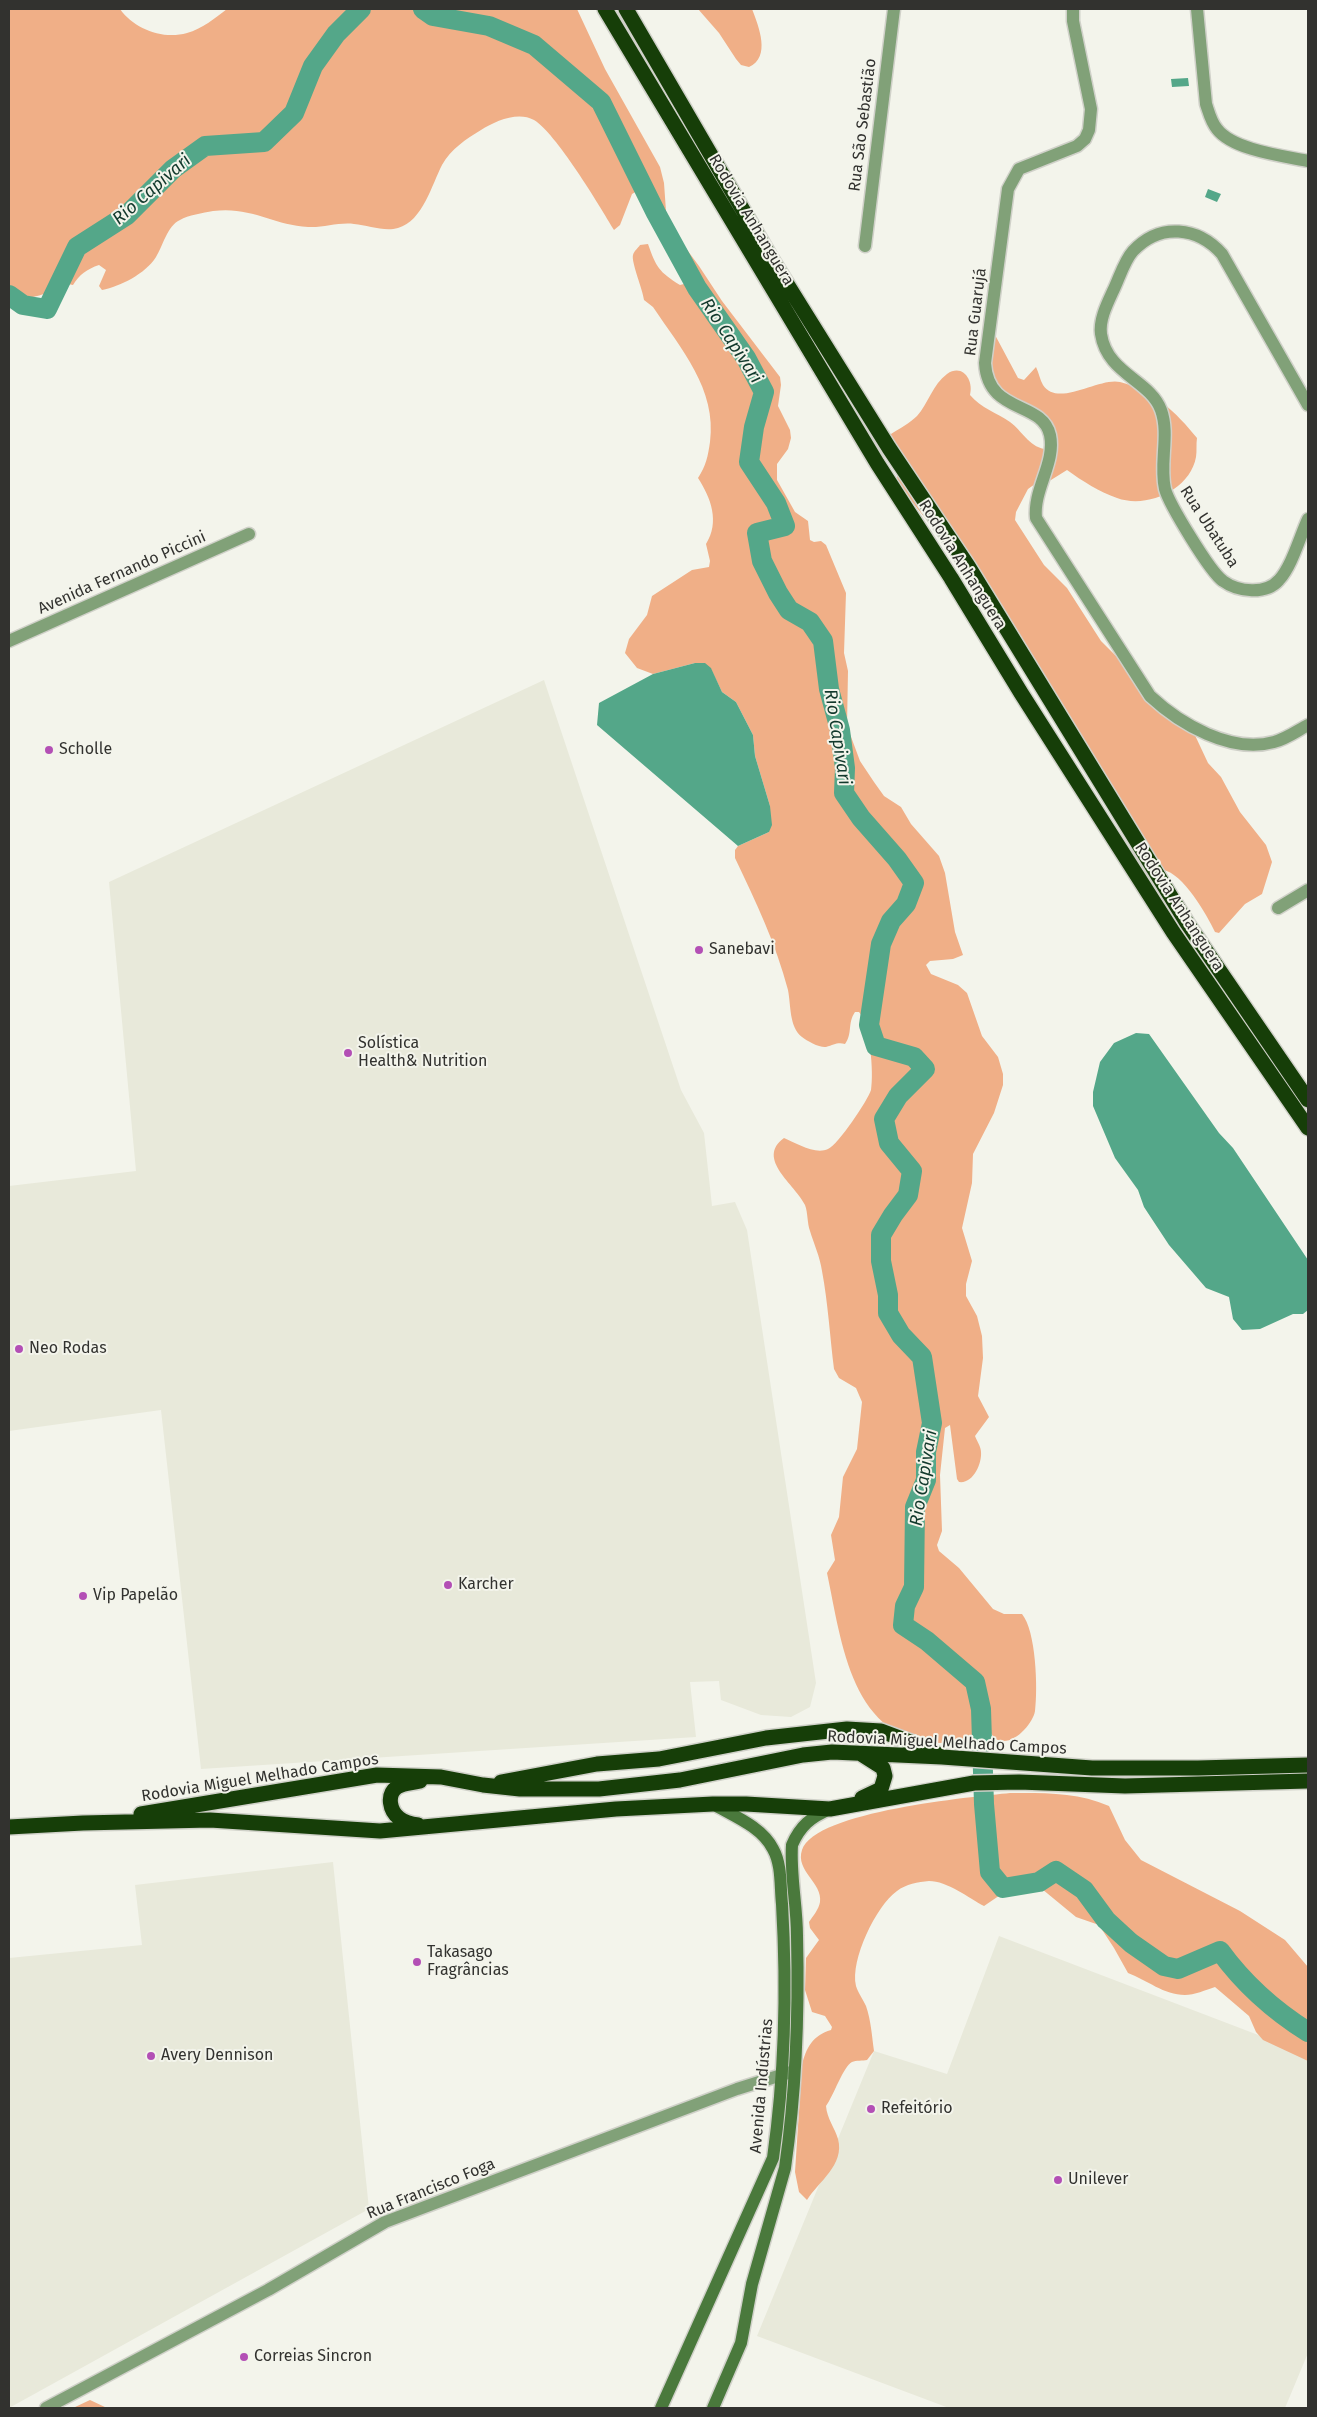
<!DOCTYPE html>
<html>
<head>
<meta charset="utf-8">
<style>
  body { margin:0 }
  #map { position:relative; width:1317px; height:2417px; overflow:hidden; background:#f3f4eb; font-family:"Fira Sans",sans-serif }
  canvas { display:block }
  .frame { position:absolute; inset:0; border:10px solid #32322f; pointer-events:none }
</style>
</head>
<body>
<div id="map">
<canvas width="1317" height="2417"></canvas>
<div class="frame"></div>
</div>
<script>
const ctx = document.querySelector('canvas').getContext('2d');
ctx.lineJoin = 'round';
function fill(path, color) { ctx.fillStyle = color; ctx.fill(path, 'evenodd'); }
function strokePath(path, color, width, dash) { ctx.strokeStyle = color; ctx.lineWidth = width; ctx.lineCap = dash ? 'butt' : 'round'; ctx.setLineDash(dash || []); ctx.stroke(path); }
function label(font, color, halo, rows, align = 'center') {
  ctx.font = font + ' "Fira Sans",sans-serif'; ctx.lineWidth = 4; ctx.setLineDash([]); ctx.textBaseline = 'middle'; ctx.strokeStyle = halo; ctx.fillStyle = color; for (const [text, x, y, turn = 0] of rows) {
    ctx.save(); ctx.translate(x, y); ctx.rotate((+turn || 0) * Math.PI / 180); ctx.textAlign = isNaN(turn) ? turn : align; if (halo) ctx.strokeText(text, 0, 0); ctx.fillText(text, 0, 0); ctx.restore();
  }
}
const built = new Path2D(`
  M544 680 681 1090 704 1133 712 1206 735 1202 747 1230 816 1683 810 1707 791 1717 761 1715 721 1700 719 1681 690 1682 696 1737 201 1769 161 1410 9 1431V1186L136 1171 109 882Z
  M333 1862 369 2209 9 2408V1958L142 1945 135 1885Z
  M999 1936 1308 2054V2353L1285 2408H949L757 2336 874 2051 947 2074Z`);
const forest = new Path2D(`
  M9 9H120C134 29 163 40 187 33 202 29 215 18 227 9H577L605 69 660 167 664 183 666 211 673 231 699 266 722 301 780 377 781 385 778 406 790 430 791 438 788 449 777 464V480L795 512 808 521 810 540 814 542 821 541 826 545 846 593 844 653 848 671 847 726 860 761 874 782 884 796 901 807 911 824 939 856 945 873 955 932 963 955 953 959 930 961 926 965 931 974 958 985 967 993 982 1036 998 1057 1003 1074V1085L994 1113 973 1154 972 1183 962 1228 972 1261 966 1284V1296L977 1316 982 1336 983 1358 978 1396 989 1417 975 1436C977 1441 981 1447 981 1452 982 1464 973 1484 959 1482L957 1479 950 1425 945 1428 940 1475 942 1531 937 1545 939 1551 959 1568 993 1609 1004 1614H1022C1036 1631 1038 1688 1035 1711 1033 1724 1012 1748 996 1739 989 1735 986 1719 984 1712 975 1741 976 1744 943 1743 851 1743 842 1643 827 1573L835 1560 831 1535 839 1517 843 1477 857 1449 862 1402 856 1388 839 1378 834 1369C830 1337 828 1303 822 1271 820 1257 814 1244 810 1231 807 1223 808 1213 805 1205 796 1185 755 1159 784 1138 796 1143 815 1155 828 1149 838 1145 868 1100 871 1090 874 1072 870 1025 859 1012H855C847 1024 853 1033 845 1044 837 1042 834 1045 826 1047 820 1048 807 1041 802 1037 789 1027 791 1005 788 990 776 944 756 902 735 858V850L738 846 769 832 770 806 755 756 753 735 736 702 722 692 711 669 695 663 653 674 637 668 625 653 629 639 647 615 652 596 692 570 709 567 710 561 706 544C720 522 711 498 698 478 706 466 708 456 710 442 717 389 681 349 653 307L644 300C643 290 631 262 633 255 634 251 638 248 640 245L648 244C656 267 659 272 680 285L688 283 689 278 644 198 637 191 632 194 620 225 614 230C600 206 555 132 534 120 518 111 495 121 481 130 466 139 451 149 442 165 432 184 423 221 398 228 384 232 368 225 354 224 339 222 323 228 308 227 273 225 251 206 213 211 203 213 188 215 180 220 167 226 163 246 156 257 145 274 121 286 102 290L99 286 106 270 99 265C87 269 79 275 73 285L68 284C50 293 29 300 9 300Z
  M698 9H752C759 27 771 57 749 67L741 65 736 59 719 33Z
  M994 333 1018 378 1024 380 1036 367C1039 373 1040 380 1043 385 1058 408 1099 377 1120 382 1153 390 1176 412 1197 438 1196 444 1197 451 1196 457 1190 490 1147 509 1117 498 1100 492 1082 481 1067 470L1051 480 1035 484 1028 489 1016 512 1015 520 1044 565 1067 588 1101 641 1130 670 1148 694 1193 731 1208 763 1221 777 1240 812 1266 845 1272 862 1262 894 1245 904 1219 933 1215 932C1207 915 1183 873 1163 870L1127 818 1108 779 1067 720 976 578 946 548 937 533 897 483 898 459 890 445 891 434C899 429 910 423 917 416 928 404 933 384 947 374 963 363 974 381 970 395 981 408 997 413 1010 422 1022 431 1029 446 1044 449L1050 446C1047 427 1004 396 989 383Z
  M1010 1793C1045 1793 1077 1792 1109 1806L1125 1840 1141 1860 1240 1911 1285 1940 1308 1967V2061L1263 2040 1256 2032 1249 2016 1215 1987C1206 1990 1194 1995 1185 1995 1164 1995 1147 1980 1128 1973L1114 1948 1099 1925 1076 1917 1042 1889 1028 1886 1009 1889 984 1906C969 1898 947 1881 929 1881 918 1882 906 1884 897 1891 876 1906 850 1960 856 1986 858 1993 863 1999 866 2006 871 2020 872 2037 874 2051L867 2060C863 2061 856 2060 852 2062 844 2065 833 2097 826 2106 827 2119 835 2128 838 2139 845 2165 818 2182 807 2200L799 2192 795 2172 802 2065C806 2048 813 2035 831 2030L832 2027 825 2016 812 2012 805 1990 806 1958 819 1940 810 1928 809 1922C813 1916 819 1909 820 1902 823 1883 795 1871 802 1850 815 1811 972 1797 1010 1793Z
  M90 2400 107 2408H73Z`);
const water = new Path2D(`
  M1188 78 1189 86 1172 87 1171 79Z
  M1208 189 1221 194 1217 202 1205 197Z
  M695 663H705L711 668 722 692 736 702 753 735 755 756 770 806 772 825 769 832 738 846 597 725 599 703 653 674Z
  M1136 1033 1149 1034 1219 1133 1233 1148 1308 1260V1310L1303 1314H1293L1260 1329 1242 1330 1233 1319 1229 1297 1206 1288 1169 1245 1144 1207 1138 1190 1115 1158 1093 1106V1092L1100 1062 1114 1043Z`);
const river = new Path2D(`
  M423 9 433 16 489 26 534 45 601 102 656 213 697 288 746 358 764 392 754 427 749 462 776 503 785 526 757 533 762 561 778 593 789 610 810 622 823 641 829 689 840 730 845 768 844 793 861 818 897 859 914 883 906 904 891 921 881 944 869 1025 876 1046 914 1057 925 1069 898 1096 884 1119 889 1143 912 1171 908 1195 893 1215 881 1235V1261L888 1295V1313L901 1335 922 1357 932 1423 926 1452V1480L915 1507 914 1587 905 1606 903 1625 927 1641 975 1682 981 1709 984 1804 990 1872 1003 1888 1039 1882 1056 1871 1084 1890 1106 1920 1131 1943 1164 1966 1178 1969 1220 1951C1244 1984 1273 2010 1308 2032
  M9 295 23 305 47 309 77 247 127 215 173 169 205 146 264 142 294 113 313 66 336 34 361 9`);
const street = new Path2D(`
  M1073 9V21L1091 109 1089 130 1085 139 1077 146 1019 169 1008 189 985 363C988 415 1042 400 1050 435 1056 463 1033 489 1036 518L1150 696C1180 724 1231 754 1274 742 1286 739 1297 731 1308 725
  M1197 9 1206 104C1209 113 1211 122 1217 129 1233 150 1283 156 1308 161
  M865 246 894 9
  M1308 405 1222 254C1198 227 1160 222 1133 251 1124 261 1119 279 1113 291 1107 304 1099 320 1101 334 1107 374 1150 380 1161 410 1170 435 1159 463 1165 489 1169 504 1210 572 1223 581 1238 592 1266 595 1279 580 1292 566 1300 536 1308 519
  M9 641 249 534
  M1278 908 1308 890
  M46 2408 268 2290 385 2222 737 2089 791 2072`);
const secondary = new Path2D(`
  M661 2408 773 2158C785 2074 787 1989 782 1904 780 1886 782 1865 773 1849 762 1827 734 1816 713 1804
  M713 2408 741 2343 752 2284 785 2168C796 2091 799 2014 797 1936 797 1905 790 1875 792 1845 800 1826 811 1817 830 1809`);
const highway = new Path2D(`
  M605 9 877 463 951 578 1021 693 1173 932 1308 1128
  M626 9 772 260 889 448 968 566 1187 923 1308 1100
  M861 1754 883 1768 885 1776 881 1789 862 1798
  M501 1782 597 1764 659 1759 766 1738 847 1729 881 1731 921 1746 939 1755
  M141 1814 377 1775 441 1777 483 1785 520 1789H599L680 1780 803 1755 832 1752 942 1757 1092 1768H1198L1308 1765
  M418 1825C412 1824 404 1822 399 1818 390 1811 386 1795 397 1787 403 1783 413 1783 420 1781
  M9 1827 83 1823 210 1820 380 1831 616 1809 713 1804H746L830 1809 974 1783 1019 1782 1125 1786 1308 1781`);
const markers = [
  [49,750,5,"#b34fb5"],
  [699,950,5,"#b34fb5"],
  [348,1053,5,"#b34fb5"],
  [19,1349,5,"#b34fb5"],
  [448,1585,5,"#b34fb5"],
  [83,1596,5,"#b34fb5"],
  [417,1962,5,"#b34fb5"],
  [151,2056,5,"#b34fb5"],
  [871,2109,5,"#b34fb5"],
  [1058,2180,5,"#b34fb5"],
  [244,2357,5,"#b34fb5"]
];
const streetNames = [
  ["Rua São Sebastião",863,125,-83],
  ["Rodovia Anhanguera",751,220,59],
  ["Rua Guarujá",976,312,-83],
  ["Rua Ubatuba",1209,527,57],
  ["Rodovia Anhanguera",962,565,58],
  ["Avenida Fernando Piccini",122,573,-24],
  ["Rodovia Anhanguera",1179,907,57],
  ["Rodovia Miguel Melhado Campos",947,1743,3],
  ["Rodovia Miguel Melhado Campos",260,1778,-9],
  ["Avenida Indústrias",762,2086,-85],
  ["Rua Francisco Foga",431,2189,-22]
];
const poiNames = [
  ["Scholle",59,750],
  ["Sanebavi",709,950],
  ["Solística",358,1044],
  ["Health& Nutrition",358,1062],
  ["Neo Rodas",29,1349],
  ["Karcher",458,1585],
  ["Vip Papelão",93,1596],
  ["Takasago",427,1953],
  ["Fragrâncias",427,1971],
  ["Avery Dennison",161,2056],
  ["Refeitório",881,2109],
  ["Unilever",1068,2180],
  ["Correias Sincron",254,2357]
];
const waterNames = [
  ["Rio Capivari",152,190,-41],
  ["Rio Capivari",731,341,57],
  ["Rio Capivari",837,737,81],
  ["Rio Capivari",924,1478,-81]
];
fill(built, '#e8e9da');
fill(forest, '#f0af87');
fill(water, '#54a789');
strokePath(river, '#54a789', 20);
strokePath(street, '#d0d1c9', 15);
strokePath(secondary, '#d0d1c9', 15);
strokePath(highway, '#d0d1c9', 18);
strokePath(street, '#81a178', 12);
strokePath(secondary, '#4a793c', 12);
strokePath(highway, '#163e08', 15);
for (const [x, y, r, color] of markers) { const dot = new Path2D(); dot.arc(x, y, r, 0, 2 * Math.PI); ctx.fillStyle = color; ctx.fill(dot); strokePath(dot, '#f3f4eb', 2); }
label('16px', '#32322f', '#f3f4eb', streetNames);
label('16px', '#32322f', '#f3f4eb', poiNames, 'left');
label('italic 18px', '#12392c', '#f3f4eb', waterNames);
</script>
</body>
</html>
